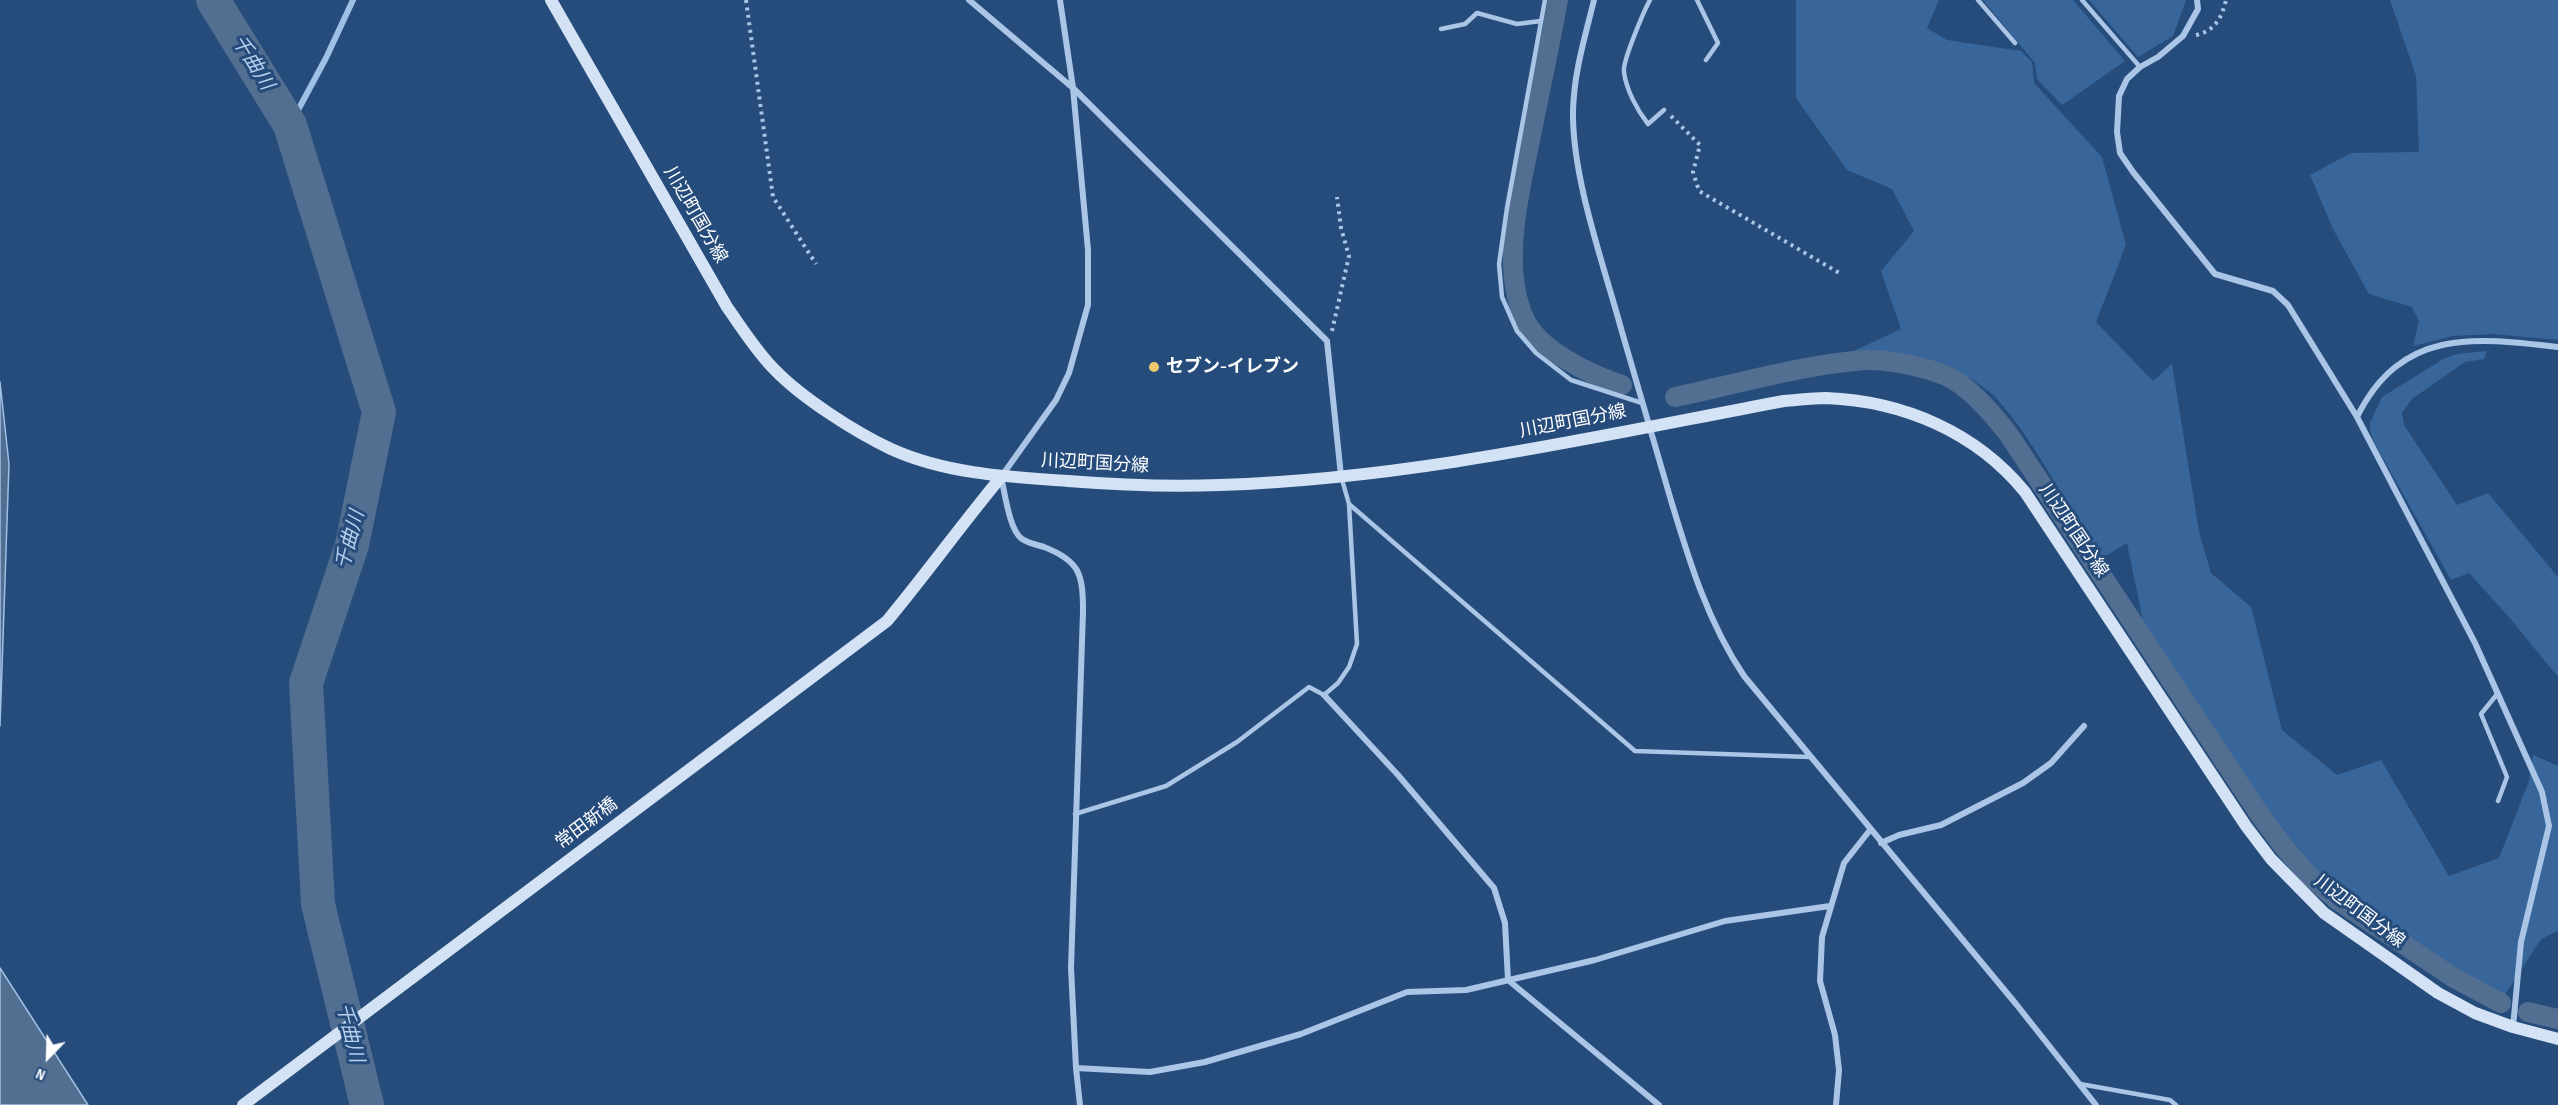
<!DOCTYPE html>
<html>
<head>
<meta charset="utf-8">
<style>
  body { margin:0 }
  #map { position:relative; width:2558px; height:1105px; overflow:hidden; background:#264c7c; font-family:"Sofia Sans Condensed",sans-serif }
  canvas { display:block }
  .north { position:absolute; left:18px; top:1027px; width:60px; height:60px; -webkit-text-stroke:4px #264c7c; paint-order:stroke; rotate:203deg; font-size:16px; font-weight:700; line-height:24px; text-align:center; color:#fff }
  .north::after { content:''; display:block; margin:auto; width:21px; height:27px; background:#fff; clip-path:polygon(50% 0,100% 100%,50% 72%,0 100%) }
</style>
</head>
<body>
<div id="map">
<canvas width="2558" height="1105"></canvas>
<div class="north">N</div>
</div>
<script>
const ctx = document.querySelector('canvas').getContext('2d');
ctx.lineJoin = 'round';
function fill(path, color) { ctx.fillStyle = color; ctx.fill(path, 'evenodd'); }
function strokePath(path, color, width, dash) { ctx.strokeStyle = color; ctx.lineWidth = width; ctx.lineCap = dash ? 'butt' : 'round'; ctx.setLineDash(dash || []); ctx.stroke(path); }
function label(font, color, halo, rows, align = 'center') {
  ctx.font = font + ' "Sofia Sans Condensed","Noto Sans JP",sans-serif'; ctx.lineWidth = 6; ctx.setLineDash([]); ctx.textBaseline = 'middle'; ctx.strokeStyle = halo; ctx.fillStyle = color; for (const [text, x, y, turn = 0] of rows) {
    ctx.save(); ctx.translate(x, y); ctx.rotate((+turn || 0) * Math.PI / 180); ctx.textAlign = isNaN(turn) ? turn : align; if (halo) ctx.strokeText(text, 0, 0); ctx.fillText(text, 0, 0); ctx.restore();
  }
}
const green = new Path2D(`
  M1796 0H1939L1927 28 1947 40 2021 51 2032 62 2034 83 2102 157 2126 245 2096 322 2153 381 2172 364 2199 532 2211 573 2251 607 2282 730 2337 775 2381 760 2449 876 2499 858 2529 781 2533 755 2558 766V931L2541 939 2504 996 2477 986 2455 973 2338 897 2311 873 2286 844 2260 811 2145 631 2127 543 2099 560C2067 506 2038 445 1996 398 1981 382 1945 364 1924 360 1896 355 1869 356 1841 357L1901 329 1881 271 1914 231 1892 189 1847 170 1796 98Z
  M1983 0H2073L2125 61 2062 105 2037 79 2035 63Z
  M2089 0H2186L2173 36 2138 57Z
  M2390 0H2558V340L2493 334 2453 336 2413 346 2419 321 2412 307 2369 294 2333 229 2310 175 2351 153 2419 152 2416 76Z
  M2487 351 2484 359 2465 362 2412 399 2402 413 2404 425 2457 505 2488 493 2558 577V677L2509 617 2469 573 2451 580 2375 444 2370 431V423L2382 397 2445 358 2457 354Z`);
const water = new Path2D(`
  M0 382 9 464 0 726Z
  M0 968 88 1105H0Z`);
const stream = new Path2D(`
  M290 125 326 58 353 0`);
const canal = new Path2D(`
  M1558 0C1550 44 1541 87 1532 130 1521 187 1499 265 1525 320 1540 351 1591 375 1622 385
  M1675 397C1737 384 1801 365 1865 360 1888 359 1934 368 1954 380 1976 394 1993 414 2009 435L2258 812 2283 846 2309 876 2337 900 2454 978 2501 1003
  M2528 1012 2558 1019`);
const river = new Path2D(`
  M213 0 290 125 379 412 352 545 306 683 318 904 367 1105`);
const path = new Path2D(`
  M746 0 773 197 816 264
  M2196 35C2215 31 2222 17 2226 0
  M1671 116 1700 145 1693 172 1699 191 1841 274
  M1332 331 1349 256 1341 228 1337 197`);
const lane = new Path2D(`
  M1545 0 1507 208 1499 264 1502 297 1517 331 1536 353 1571 380 1642 403
  M1650 0C1644 11 1622 62 1624 72 1626 89 1637 110 1648 124L1664 110
  M1697 0 1718 43 1706 60
  M1978 0 2015 43
  M2082 0 2140 67
  M1441 29 1465 24 1477 13 1517 24 1541 21
  M1341 476 1349 504 1635 751 1810 757
  M2498 693 2481 714 2507 777 2498 801
  M1075 814 1166 786 1237 742 1309 687 1324 695 1338 683 1349 667 1357 644 1349 504
  M2080 1084 2170 1100 2176 1105`);
const street = new Path2D(`
  M969 0 1073 88 1327 341 1341 476
  M1060 0 1073 88 1088 250V305L1069 373 1056 400 1001 477C1005 492 1009 530 1022 539 1028 543 1037 545 1044 547 1080 561 1083 574 1083 612L1071 968 1076 1068 1080 1105
  M1594 0C1585 37 1574 72 1573 111 1572 179 1604 265 1622 332 1638 387 1654 442 1670 497 1689 560 1707 621 1744 676L2016 1004 2096 1105
  M2197 0 2198 9 2183 36 2158 57 2140 67 2127 79 2119 96 2117 132 2120 153 2133 172 2215 274 2273 291 2288 305 2357 417 2475 643 2542 792 2549 826 2521 942 2513 1027
  M2357 417C2401 328 2474 337 2558 347
  M1324 695 1398 775 1494 888 1505 923 1508 980 1659 1105
  M1881 843 1899 835 1941 825 2023 783 2051 763 2084 726
  M1076 1068 1150 1072 1205 1062 1301 1034 1407 992 1466 990 1595 960 1725 921 1830 906
  M1836 1105 1839 1070 1835 1035 1820 981 1822 937 1844 863 1870 830`);
const secondary = new Path2D(`
  M551 0 727 307C742 328 756 351 775 370 802 398 855 432 891 449 946 474 1009 477 1068 481 1119 485 1170 487 1220 485 1410 479 1598 436 1784 401 1798 400 1812 398 1826 398 1903 401 1976 432 2025 492L2246 826 2271 859 2324 913 2438 993 2475 1013 2513 1027 2558 1039
  M243 1105 887 621C926 574 962 524 1001 477`);
const markers = [
  [1154,367,6,"#eec86f"]
];
const streetNames = [
  ["川辺町国分線",695,215,60],
  ["川辺町国分線",1573,422,-11],
  ["川辺町国分線",1095,464,3],
  ["川辺町国分線",2073,531,56],
  ["常田新橋",587,824,-37],
  ["川辺町国分線",2359,912,37]
];
const poiNames = [
  ["セブン-イレブン",1166,367]
];
const waterNames = [
  ["千曲川",252,63,58],
  ["千曲川",351,540,-75],
  ["千曲川",349,1033,76]
];
fill(green, '#39669a');
fill(water, '#526e91');
strokePath(water, '#9fc0e5', 1.5);
strokePath(stream, '#9fc0e5', 6);
strokePath(canal, '#526e91', 20);
strokePath(river, '#526e91', 34);
strokePath(path, '#aac5e5', 4, [3, 4.5]);
strokePath(lane, '#aac5e5', 4.5);
strokePath(street, '#aac5e5', 6);
strokePath(secondary, '#d3e2f5', 12);
for (const [x, y, r, color] of markers) { const dot = new Path2D(); dot.arc(x, y, r, 0, 2 * Math.PI); ctx.fillStyle = color; ctx.fill(dot); strokePath(dot, '#264c7c', 2); }
label('18px', '#fff', '#264c7c', streetNames);
label('bold 18px', '#fff', '#264c7c', poiNames, 'left');
label('italic 20px', '#b6cfec', '#264c7c', waterNames);
</script>
</body>
</html>
